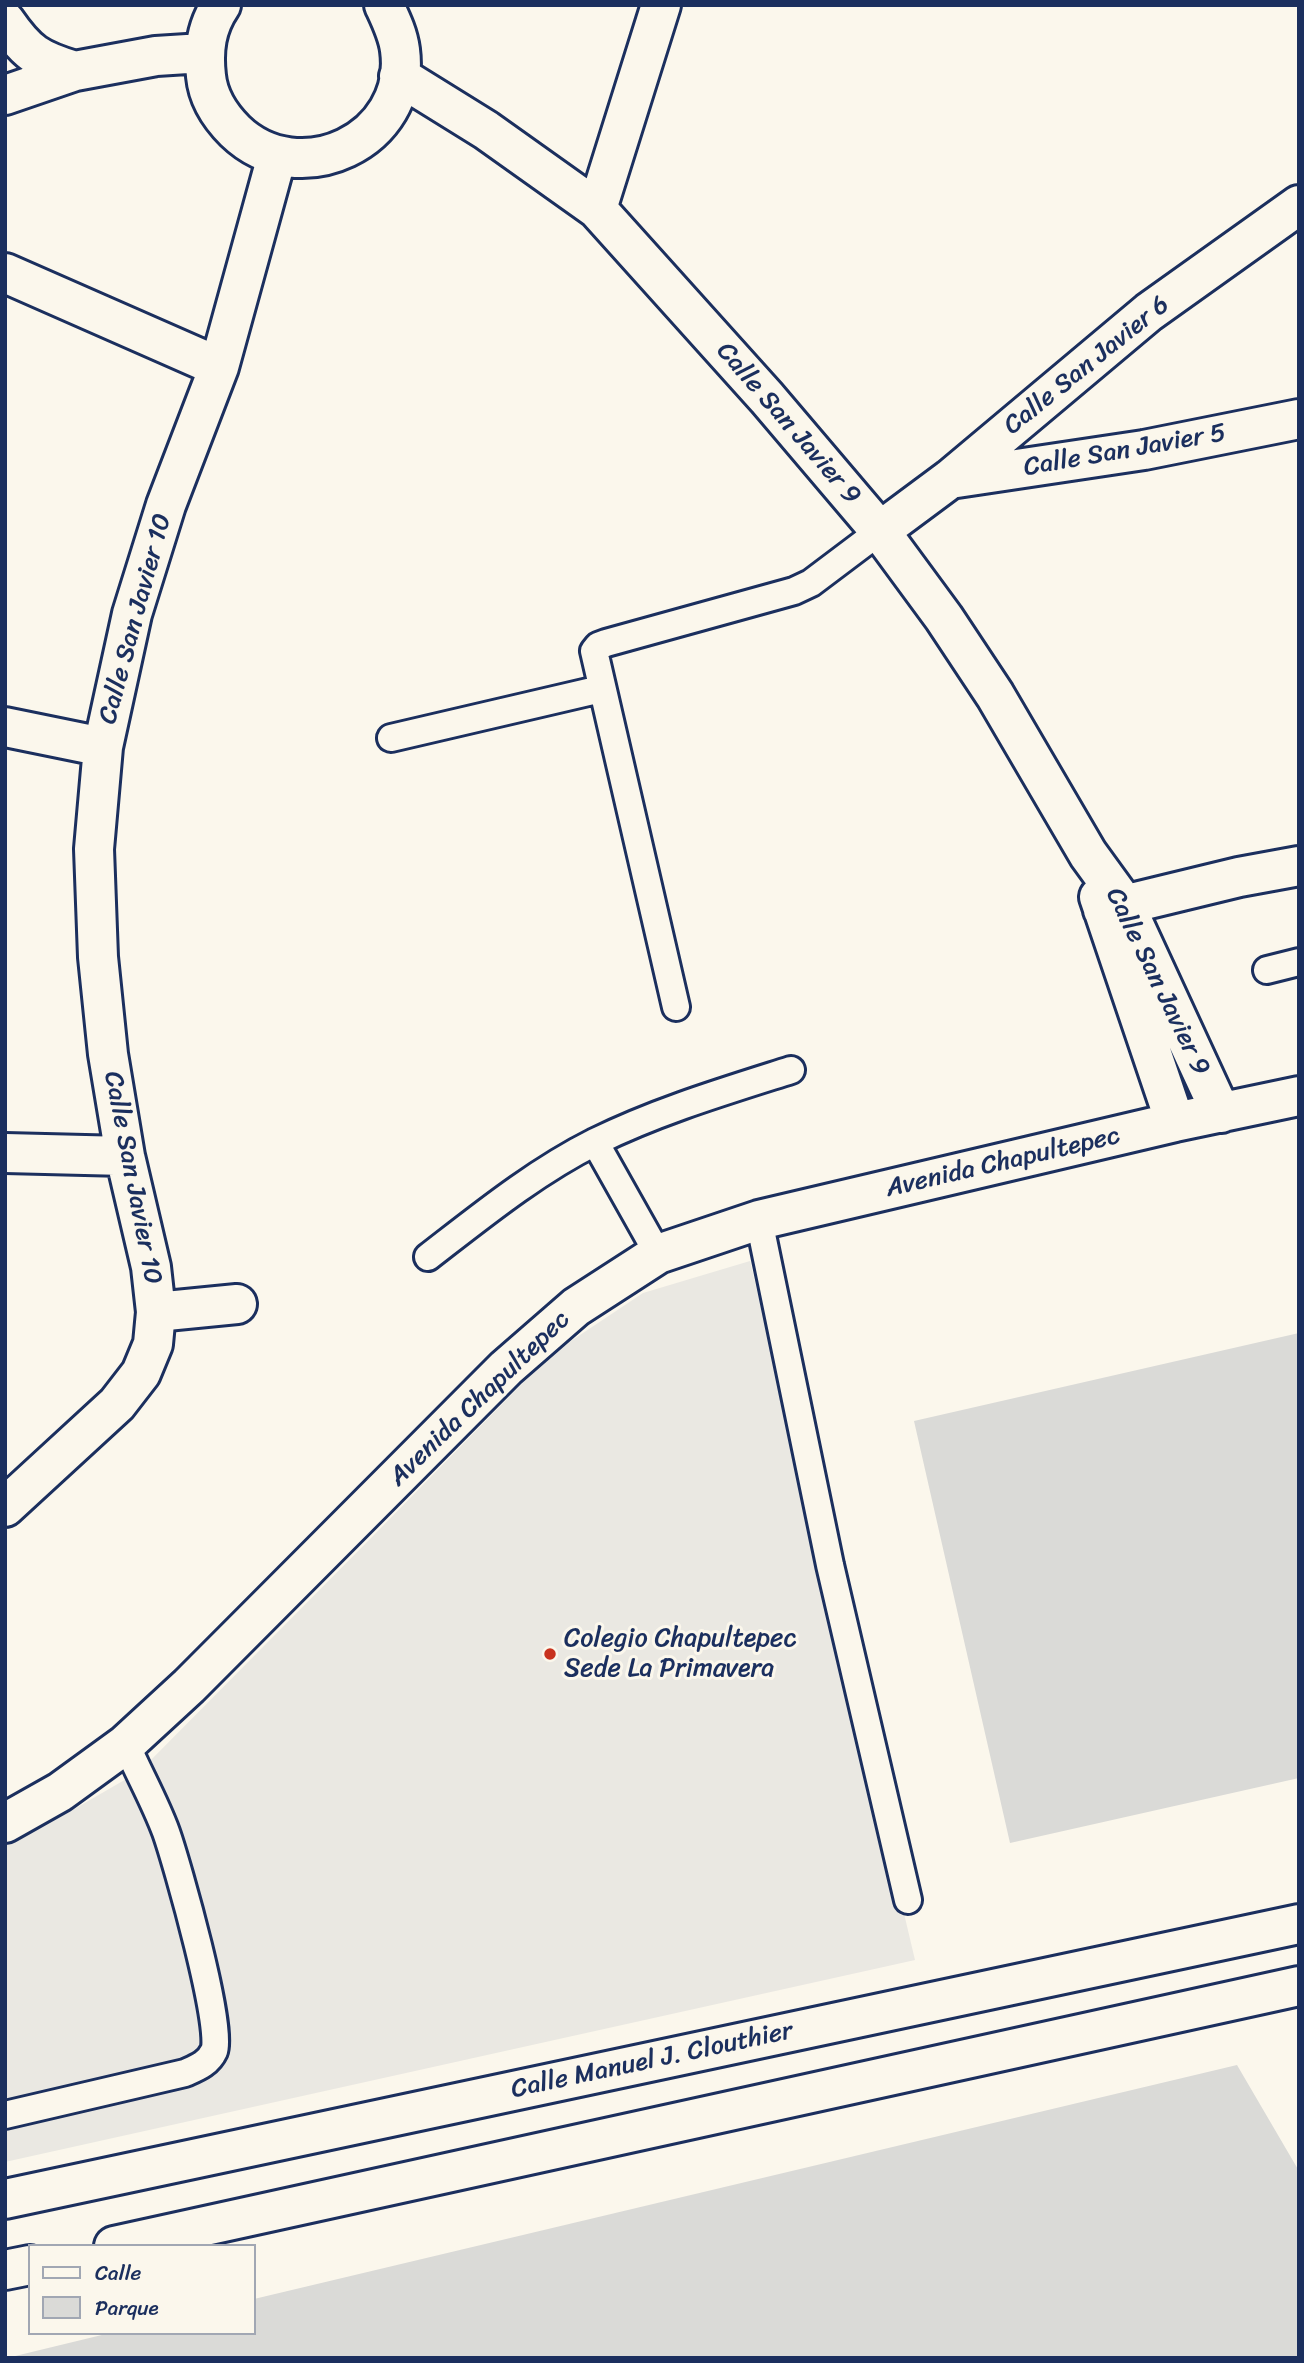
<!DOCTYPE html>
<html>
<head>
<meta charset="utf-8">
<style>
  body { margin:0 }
  #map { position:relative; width:1304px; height:2363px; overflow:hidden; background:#fbf7ec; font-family:Sriracha,sans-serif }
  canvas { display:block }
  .frame { position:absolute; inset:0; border:7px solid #1b2f5e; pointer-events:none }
  .legend { position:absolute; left:28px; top:2244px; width:228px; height:91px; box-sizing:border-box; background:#fbf7ec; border:2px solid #a1a7b3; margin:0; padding:9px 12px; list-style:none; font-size:21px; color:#1b2f5e }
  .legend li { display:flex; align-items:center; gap:14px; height:35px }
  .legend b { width:35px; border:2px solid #a1a7b3 }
</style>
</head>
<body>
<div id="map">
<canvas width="1304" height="2363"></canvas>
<div class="frame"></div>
<ul class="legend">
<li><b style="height:9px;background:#fbf7ec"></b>Calle</li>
<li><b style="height:19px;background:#dadad7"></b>Parque</li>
</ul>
</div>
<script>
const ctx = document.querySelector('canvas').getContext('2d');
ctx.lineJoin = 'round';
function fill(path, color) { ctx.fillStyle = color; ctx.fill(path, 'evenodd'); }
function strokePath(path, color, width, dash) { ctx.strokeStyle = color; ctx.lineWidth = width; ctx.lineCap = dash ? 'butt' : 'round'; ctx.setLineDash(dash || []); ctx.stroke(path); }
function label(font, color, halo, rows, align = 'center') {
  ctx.font = font + ' Sriracha,sans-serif'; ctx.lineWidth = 6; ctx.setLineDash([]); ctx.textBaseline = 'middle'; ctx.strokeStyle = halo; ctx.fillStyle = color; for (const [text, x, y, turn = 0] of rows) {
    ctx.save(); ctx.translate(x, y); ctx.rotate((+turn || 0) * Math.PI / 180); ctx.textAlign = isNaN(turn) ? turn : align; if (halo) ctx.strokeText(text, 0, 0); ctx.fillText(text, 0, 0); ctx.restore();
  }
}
const built = new Path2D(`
  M750 1261 915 1960 5 2162V1845L45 1826 140 1771 373 1536 550 1355 643 1293Z`);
const green = new Path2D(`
  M1299 1333V1778L1010 1843 914 1421Z
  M1237 2065 1299 2171V2358H7L110 2333H254V2299Z`);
const lane = new Path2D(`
  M391 738 601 689
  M1267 970 1299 962
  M676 1007 594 651 598 646 606 643 794 591 811 583 880 531
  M595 1142 658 1254
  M759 1220 830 1565 908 1900
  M428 1257C481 1216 535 1172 595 1142 658 1111 725 1091 791 1070
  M5 2115 185 2073C196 2068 208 2064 214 2051 224 2029 177 1863 166 1832 155 1802 139 1774 126 1744`);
const street = new Path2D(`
  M221 5C206 27 203 50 206 76 208 97 220 116 235 131 299 193 412 141 400 50 398 34 391 20 384 5
  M5 21C27 53 38 60 75 71
  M399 76 486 130 597 209 767 398 880 531 944 618 995 695 1088 854 1125 905 1221 1113
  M5 95 75 71 156 56 203 53
  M597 209 661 5
  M5 273 219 367
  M950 479 1144 450 1299 419
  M880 531 950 479 1149 312 1299 205
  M5 727 103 747
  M1099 897 1175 1122
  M1103 910 1239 877 1299 866
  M5 1153 125 1156
  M156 1312 237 1304
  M5 1507 117 1404 141 1373 153 1344 156 1312 151 1267 125 1156 108 1054 98 957 94 849 103 747 132 614 166 505 219 367 277 156
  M5 1823 60 1792 126 1744 189 1686 506 1368 576 1307 658 1254 759 1220 1175 1122 1299 1096`);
const primary = new Path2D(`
  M5 2199 1299 1924
  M114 2246 1299 1986
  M5 2270 30 2265`);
const markers = [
  [550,1654,7,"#c8321e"]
];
const streetNames = [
  ["Calle San Javier 6",1087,366,-39],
  ["Calle San Javier 9",788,424,49],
  ["Calle San Javier 5",1125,451,-10],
  ["Calle San Javier 10",136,619,-75],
  ["Calle San Javier 9",1157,982,64],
  ["Avenida Chapultepec",1003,1163,-13],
  ["Calle San Javier 10",132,1178,79],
  ["Avenida Chapultepec",480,1399,-44],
  ["Calle Manuel J. Clouthier",652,2061,-12]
];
const poiNames = [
  ["Colegio Chapultepec",564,1639],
  ["Sede La Primavera",564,1669]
];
fill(built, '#eae8e2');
fill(green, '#dadad7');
strokePath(lane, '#1b2f5e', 32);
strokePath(street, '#1b2f5e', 44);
strokePath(primary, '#1b2f5e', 44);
strokePath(lane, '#fbf7ec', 26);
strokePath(street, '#fbf7ec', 38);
strokePath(primary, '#fbf7ec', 38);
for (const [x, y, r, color] of markers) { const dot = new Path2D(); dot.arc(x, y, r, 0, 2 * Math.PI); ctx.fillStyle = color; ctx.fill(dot); strokePath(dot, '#fbf7ec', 2.5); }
label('26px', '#1b2f5e', '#fbf7ec', streetNames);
label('26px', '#1b2f5e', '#fbf7ec', poiNames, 'left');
</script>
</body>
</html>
